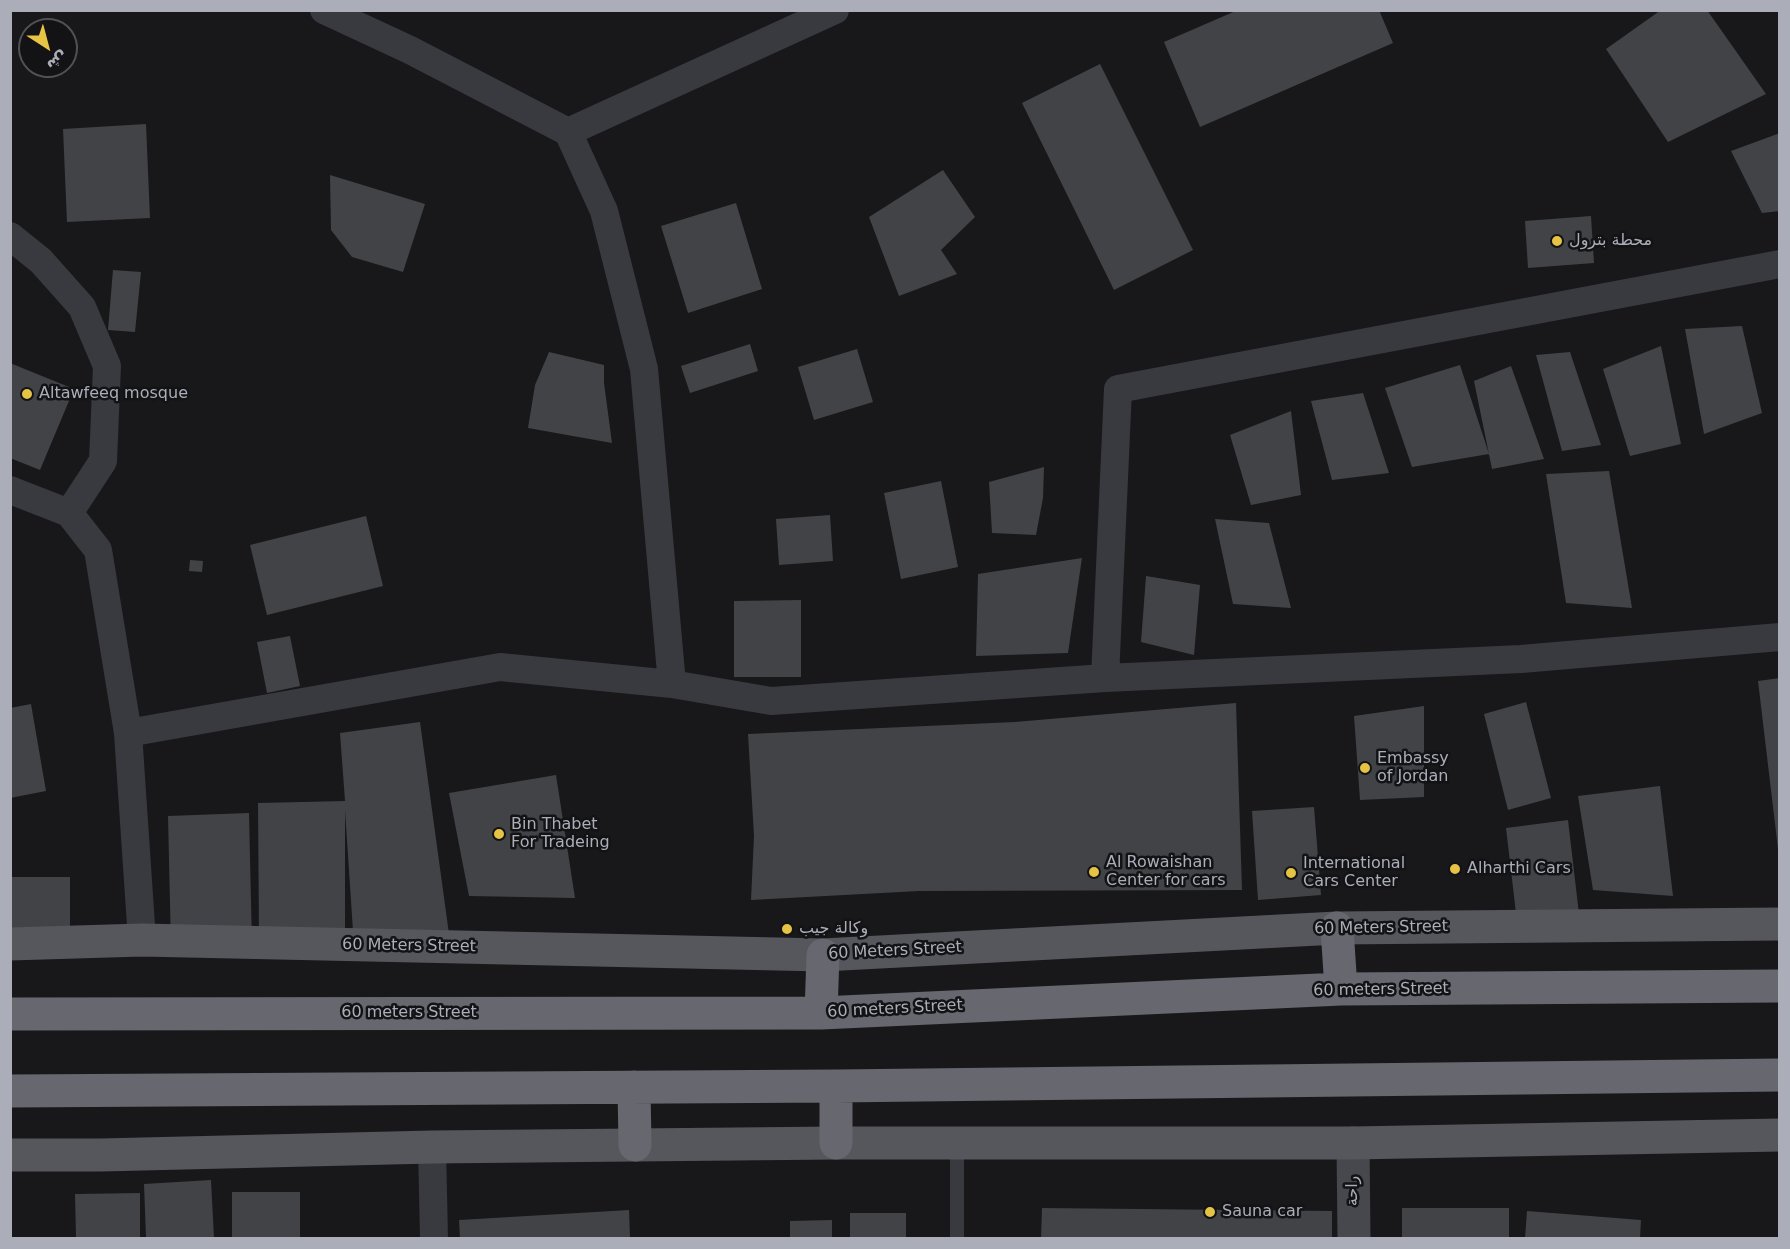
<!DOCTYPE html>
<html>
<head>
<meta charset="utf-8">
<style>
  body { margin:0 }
  #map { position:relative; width:1790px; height:1249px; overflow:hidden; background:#18181a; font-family:"DejaVu Sans","Noto Sans Arabic",sans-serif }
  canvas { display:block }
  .frame { position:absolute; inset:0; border:12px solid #abaeb9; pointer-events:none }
  .north { position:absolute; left:18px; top:18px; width:60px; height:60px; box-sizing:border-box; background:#131315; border:2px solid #505157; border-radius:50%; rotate:144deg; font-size:16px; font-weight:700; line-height:24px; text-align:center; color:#abaeb9 }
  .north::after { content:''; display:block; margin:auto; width:21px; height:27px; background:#e5c345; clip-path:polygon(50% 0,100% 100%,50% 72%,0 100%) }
</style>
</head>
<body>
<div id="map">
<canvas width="1790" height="1249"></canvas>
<div class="frame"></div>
<div class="north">ش</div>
</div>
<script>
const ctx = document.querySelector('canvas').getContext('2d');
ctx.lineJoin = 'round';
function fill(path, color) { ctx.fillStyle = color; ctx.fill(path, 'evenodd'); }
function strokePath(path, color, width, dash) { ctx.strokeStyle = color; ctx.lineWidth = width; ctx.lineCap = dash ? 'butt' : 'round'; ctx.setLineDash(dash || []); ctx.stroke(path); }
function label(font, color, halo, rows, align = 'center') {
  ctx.font = font + ' "DejaVu Sans","Noto Sans Arabic",sans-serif'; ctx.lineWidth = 5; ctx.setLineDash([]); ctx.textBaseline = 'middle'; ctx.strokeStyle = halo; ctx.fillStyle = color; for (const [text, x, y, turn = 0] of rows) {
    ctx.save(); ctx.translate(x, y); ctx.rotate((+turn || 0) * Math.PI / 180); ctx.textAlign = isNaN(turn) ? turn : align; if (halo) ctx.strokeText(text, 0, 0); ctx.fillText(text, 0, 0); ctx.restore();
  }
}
const building = new Path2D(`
  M1238 10H1379L1393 43 1200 127 1164 42Z
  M1661 10H1707L1766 94 1668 142 1606 49Z
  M1100 64 1193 250 1114 290 1022 103Z
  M146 124 150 218 67 222 63 129Z
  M1780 133V211L1762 213 1731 151Z
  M943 170 975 217 941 250 957 274 899 296 869 217Z
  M330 175 425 204 403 272 352 257 331 230Z
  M736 203 762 289 688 313 661 226Z
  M1591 216 1594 263 1528 268 1525 221Z
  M113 270 141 272 135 332 108 330Z
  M1742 326 1762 413 1704 434 1685 329Z
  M750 344 758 371 690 393 681 366Z
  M1661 346 1681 444 1630 456 1603 369Z
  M857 349 873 402 814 420 798 367Z
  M549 352 604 365V383L612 443 528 428 535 385Z
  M1570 352 1601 445 1562 451 1536 355Z
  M10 363 74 389 40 470 10 458Z
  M1460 365 1489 454 1412 467 1385 388Z
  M1511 366 1544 459 1492 469 1474 381Z
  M1363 393 1389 473 1332 480 1311 401Z
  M1291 411 1301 495 1251 505 1230 435Z
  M1044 467 1043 498 1036 535 992 533 989 482Z
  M1609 471 1632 608 1566 603 1546 474Z
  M941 481 958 567 901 579 884 493Z
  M830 515 833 561 779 565 776 519Z
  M366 516 383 586 267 615 250 545Z
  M1215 519 1269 523 1291 608 1233 604Z
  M1082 558 1068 653 976 656 978 574Z
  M190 560 203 561 202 572 189 571Z
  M1146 576 1200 585 1194 655 1141 642Z
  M801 600V677H734V601Z
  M290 636 300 686 267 693 257 642Z
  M1780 678V849H1778L1758 681Z
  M1526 702 1551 798 1508 810 1484 714Z
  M1236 703 1242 890 919 891 751 900 754 836 748 734 1015 722Z
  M31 704 46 791 10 798V708Z
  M1424 706V797L1360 800 1354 716Z
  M420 722 449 934 353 931 345 810V937L259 938 258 803 345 801 340 733Z
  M556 775 575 898 469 896 449 793Z
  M1660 786 1673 896 1593 890 1578 796Z
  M1314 807 1321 895 1258 900 1252 811Z
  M249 813 252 946 171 948 168 816Z
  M1568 820 1581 931 1519 939 1506 828Z
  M10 877H70V951H10Z
  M211 1180 214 1238H146L144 1184Z
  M232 1192H300V1238H232Z
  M140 1193V1238H76L75 1194Z
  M1042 1208 1332 1211V1238H1041Z
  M1402 1208H1509V1238H1402Z
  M629 1210 630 1238H460L459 1220Z
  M1527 1211 1641 1220 1640 1238H1525Z
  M850 1213H906V1238H850Z
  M832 1220V1238H790V1221Z`);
const lane = new Path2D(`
  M957 1238V1143`);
const street = new Path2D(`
  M324 10 410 50 568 132 604 211 644 369 672 684
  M568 132 835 10
  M10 236 41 261 82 307 107 366 103 461 69 513
  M10 490 69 513 98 550 128 733 142 940
  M1105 678 1118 389 1780 264
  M128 733 500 667 672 684 771 701 1105 678 1521 659 1780 637
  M432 1147 434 1238`);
const secondary = new Path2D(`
  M1353 1143 1354 1238`);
const primary = new Path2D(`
  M10 944 142 940 823 955 1337 928 1780 924
  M10 1155H101L432 1147 836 1143H1353L1780 1135`);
const highway = new Path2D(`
  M1337 928 1341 989
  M821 1013 823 955
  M10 1014 821 1013 1341 989 1780 986
  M634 1087 635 1145
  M10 1091 836 1086 1780 1075
  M836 1143V1086`);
const markers = [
  [1557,241,6,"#e5c345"],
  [27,394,6,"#e5c345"],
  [1365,768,6,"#e5c345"],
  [499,834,6,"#e5c345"],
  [1455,869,6,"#e5c345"],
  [1094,872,6,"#e5c345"],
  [1291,873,6,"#e5c345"],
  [787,929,6,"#e5c345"],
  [1210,1212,6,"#e5c345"]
];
const poiNames = [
  ["محطة بترول",1569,241],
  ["Altawfeeq mosque",39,394],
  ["Embassy",1377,759],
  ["of Jordan",1377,777],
  ["Bin Thabet",511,825],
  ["For Tradeing",511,843],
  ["Al Rowaishan",1106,863],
  ["Center for cars",1106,881],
  ["International",1303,864],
  ["Cars Center",1303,882],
  ["Alharthi Cars",1467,869],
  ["وكالة جيب",799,929],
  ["Sauna car",1222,1212]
];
const streetNames = [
  ["60 Meters Street",1381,928,-1],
  ["60 Meters Street",409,946,1],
  ["60 Meters Street",895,951,-3],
  ["60 meters Street",1381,990,-1],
  ["60 meters Street",895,1009,-3],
  ["60 meters Street",409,1013],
  ["راحة",1353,1191,-90]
];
fill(building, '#424347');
strokePath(lane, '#393a3f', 14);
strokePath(street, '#393a3f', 28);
strokePath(secondary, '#47484e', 33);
strokePath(primary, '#56565d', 33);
strokePath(highway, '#66676f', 33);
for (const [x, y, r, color] of markers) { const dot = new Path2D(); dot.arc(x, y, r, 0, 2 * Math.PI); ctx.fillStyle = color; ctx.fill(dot); strokePath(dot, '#131315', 2); }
label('16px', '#abaeb9', '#131315', poiNames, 'left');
label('16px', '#abaeb9', '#131315', streetNames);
</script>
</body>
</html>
